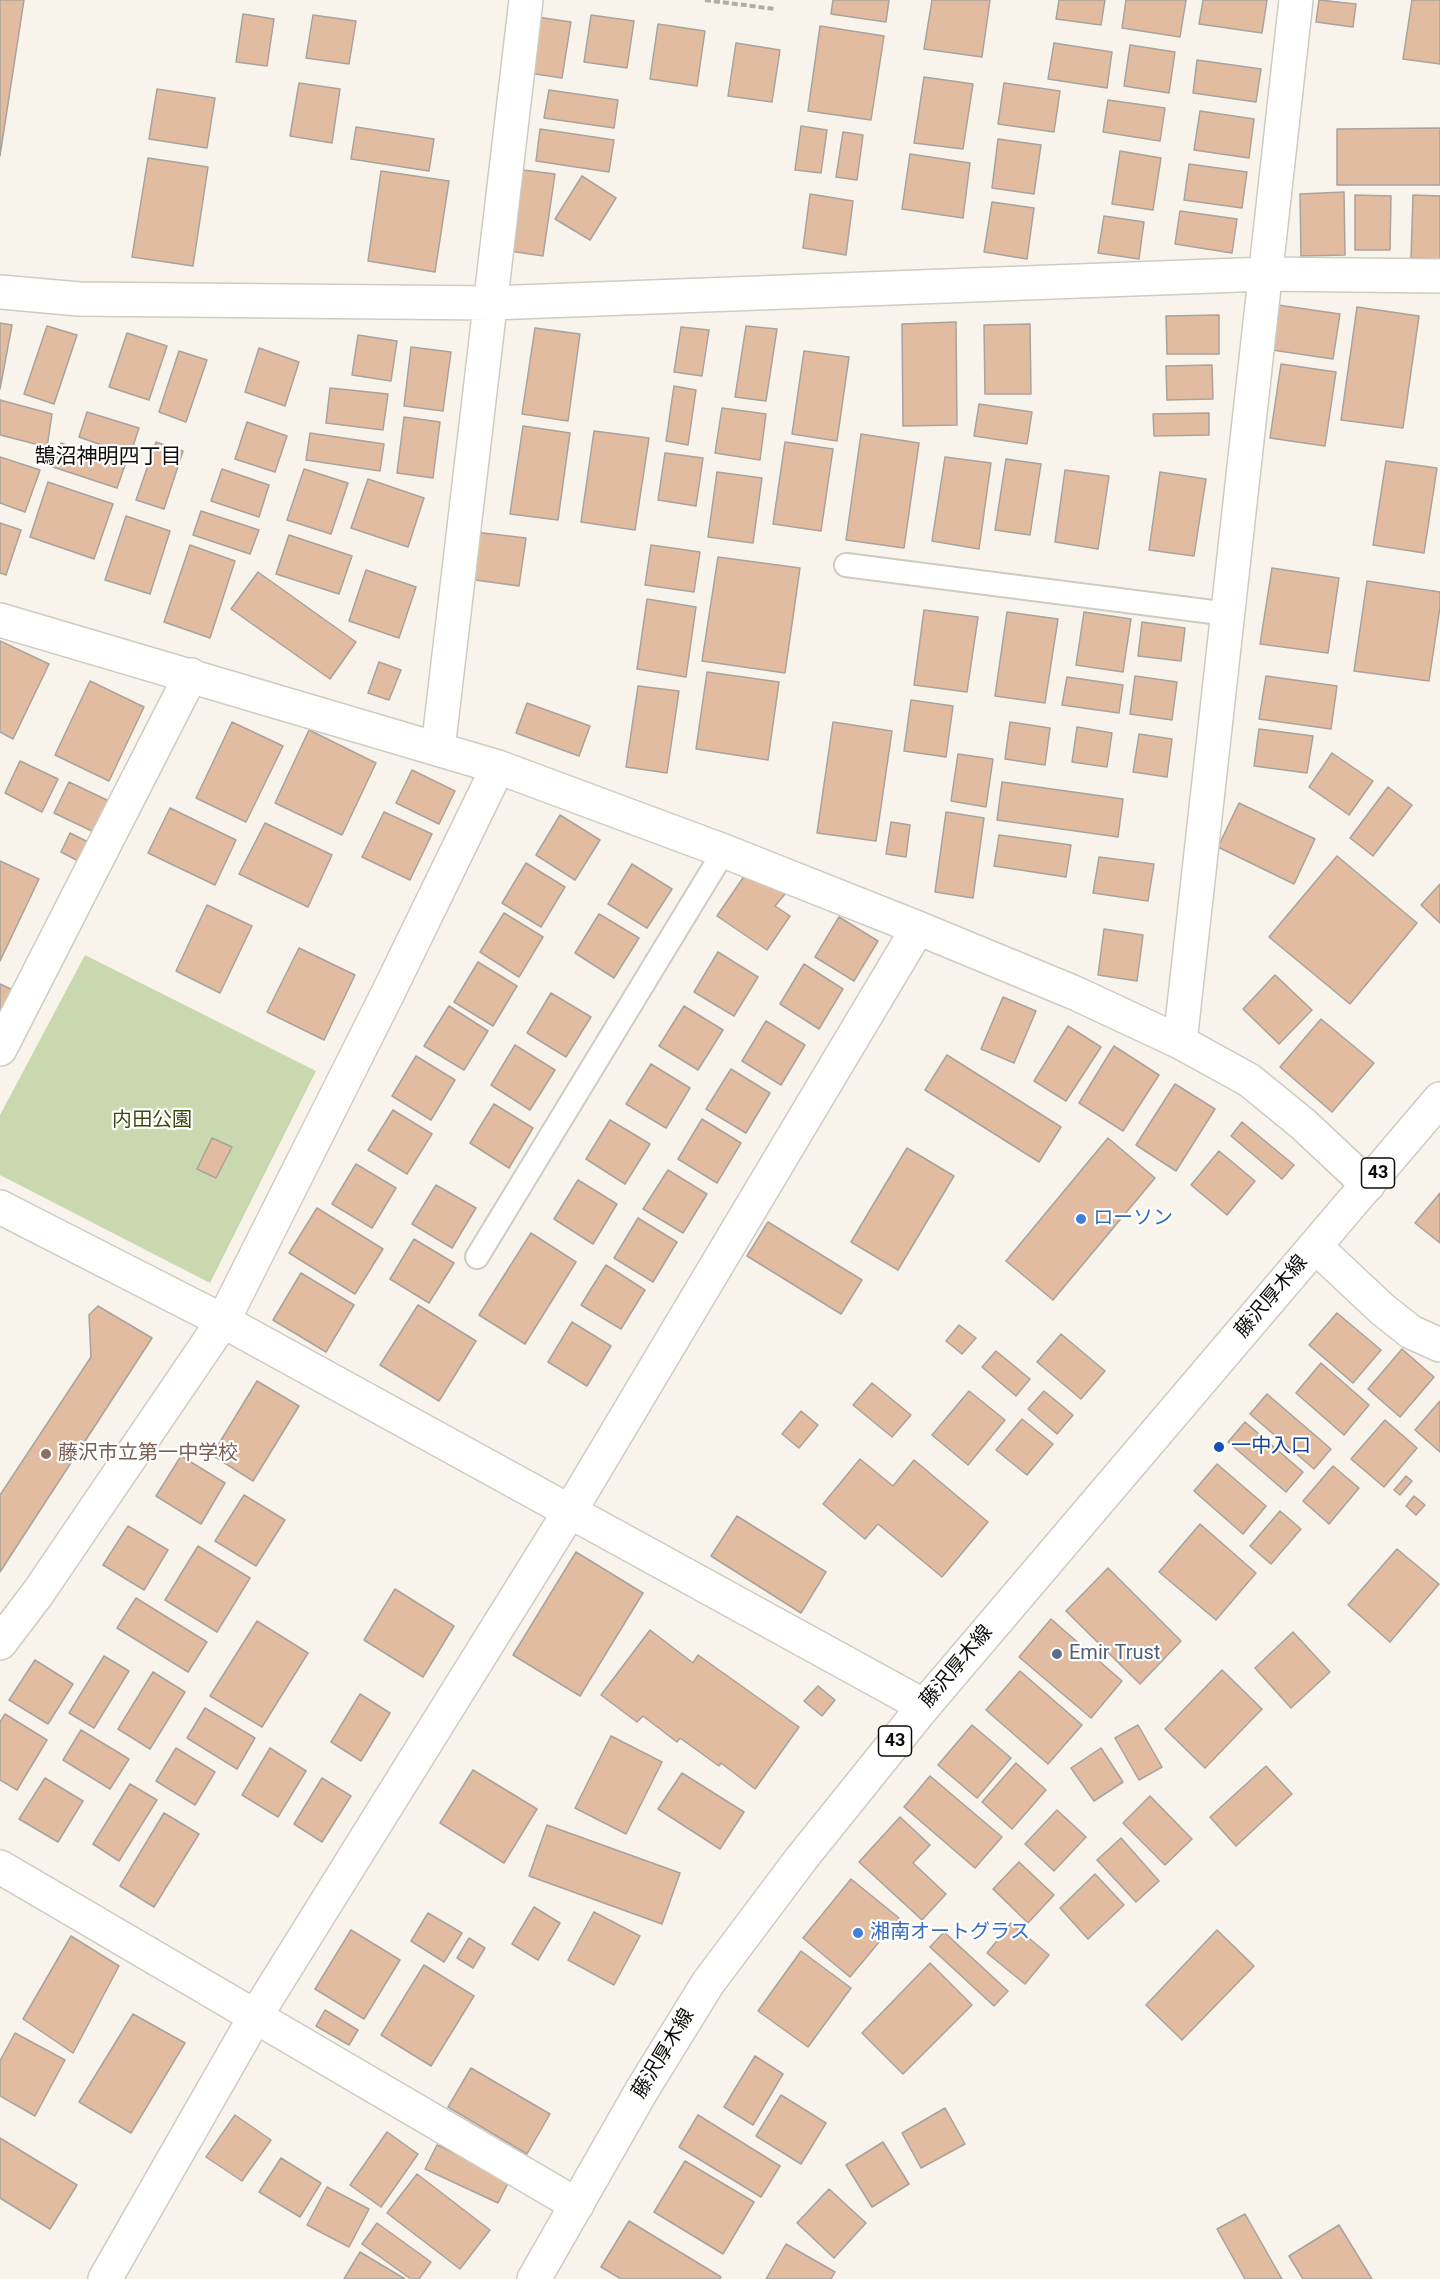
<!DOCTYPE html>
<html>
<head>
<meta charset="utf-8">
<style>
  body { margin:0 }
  canvas { display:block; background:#f8f4eb }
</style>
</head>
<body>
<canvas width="1440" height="2279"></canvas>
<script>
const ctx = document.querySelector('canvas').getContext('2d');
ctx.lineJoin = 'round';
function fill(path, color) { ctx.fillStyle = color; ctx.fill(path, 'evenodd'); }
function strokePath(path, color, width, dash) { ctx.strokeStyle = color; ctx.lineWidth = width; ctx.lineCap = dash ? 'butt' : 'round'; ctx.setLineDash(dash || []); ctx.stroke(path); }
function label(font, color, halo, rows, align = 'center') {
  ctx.font = font + ' Roboto,"Noto Sans JP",sans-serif'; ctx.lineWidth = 4.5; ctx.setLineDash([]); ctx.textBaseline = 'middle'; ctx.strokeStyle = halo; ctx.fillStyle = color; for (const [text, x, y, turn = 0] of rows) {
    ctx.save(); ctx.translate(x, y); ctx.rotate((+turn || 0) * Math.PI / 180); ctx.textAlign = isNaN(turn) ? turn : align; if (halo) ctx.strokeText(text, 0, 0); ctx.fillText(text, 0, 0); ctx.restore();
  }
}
const green = new Path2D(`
  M85 955 316 1071 210 1283 0 1175V1115Z`);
const building = new Path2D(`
  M0 0H24L0 156Z
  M833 0H889L886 22 831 14Z
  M932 0H990L982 57 924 49Z
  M1059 0H1105L1101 25 1056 19Z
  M1126 0H1186L1180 37 1122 28Z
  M1203 0H1267L1262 33 1199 24Z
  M1319 0 1356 4 1353 27 1316 22Z
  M1412 0H1440V64L1403 59Z
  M243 14 274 19 267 66 236 62Z
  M313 15 356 21 349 64 306 58Z
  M591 15 634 21 627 68 584 62Z
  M537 17 571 22 562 78 529 73Z
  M658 24 705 31 697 86 650 79Z
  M820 26 884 36 871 120 808 111Z
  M736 43 780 50 772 102 728 96Z
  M1054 43 1112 52 1107 88 1048 79Z
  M1130 45 1175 52 1169 93 1124 86Z
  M1197 60 1261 69 1256 102 1193 93Z
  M924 77 973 84 963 149 914 143Z
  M299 83 340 89 332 143 290 136Z
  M1004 83 1060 91 1054 132 998 124Z
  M157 89 215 98 207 148 149 139Z
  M549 90 618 100 614 128 544 118Z
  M1108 100 1165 108 1160 141 1103 132Z
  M1200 111 1254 119 1249 158 1194 150Z
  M801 126 827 130 821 173 795 170Z
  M356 127 434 139 429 171 351 159Z
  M1440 128V185H1337V129Z
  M540 129 614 140 609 172 536 161Z
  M843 132 863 135 857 180 836 177Z
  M998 139 1041 145 1034 194 992 188Z
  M1120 151 1161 158 1153 210 1112 204Z
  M910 154 970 163 963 218 902 209Z
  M148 158 208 167 193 266 132 257Z
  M1189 164 1247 172 1242 208 1184 200Z
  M515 169 555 174 543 256 503 250Z
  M381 171 449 181 435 272 368 261Z
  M582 176 616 198 590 240 555 219Z
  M1344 192 1345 255 1301 256 1300 194Z
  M810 194 853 201 846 255 803 248Z
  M1355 195 1391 196 1390 250H1355Z
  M1413 195 1440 196V259L1411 258Z
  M992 202 1034 208 1027 259 984 252Z
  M1180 211 1237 219 1232 253 1175 244Z
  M1104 216 1144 222 1139 259 1098 253Z
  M1278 305 1340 314 1333 359 1272 350Z
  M1357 307 1419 316 1403 428 1341 420Z
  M1219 315V354H1167L1166 316Z
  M956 322 957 425 903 426 902 324Z
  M0 323 12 325 0 389Z
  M1030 324 1031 394H985L984 325Z
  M47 326 77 335 54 404 24 394Z
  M746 326 777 329 766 401 735 397Z
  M681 327 709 330 702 376 674 372Z
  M535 328 580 334 568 421 522 414Z
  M127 333 167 346 149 400 109 387Z
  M358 335 397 341 391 381 352 375Z
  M411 347 451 352 443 411 404 406Z
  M259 348 299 362 285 406 245 392Z
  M179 351 207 360 186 422 159 412Z
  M804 351 849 357 837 441 792 434Z
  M1281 364 1336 372 1325 446 1270 438Z
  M1212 365 1213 399 1167 400 1166 366Z
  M674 386 696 390 688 445 666 441Z
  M330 388 388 394 383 430 326 423Z
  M0 400 52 414 47 447 0 435Z
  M979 404 1032 412 1027 444 974 436Z
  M722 408 766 414 760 460 715 453Z
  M87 412 139 428 130 455 79 437Z
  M1209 413V435L1154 436 1153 414Z
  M404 417 440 422 433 478 397 473Z
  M247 422 287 436 275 472 235 459Z
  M523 426 570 433 558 520 510 514Z
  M594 431 649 438 635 530 581 522Z
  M310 433 384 444 380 471 306 460Z
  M861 434 919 443 904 548 846 540Z
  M156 442 183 451 164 509 136 500Z
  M785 442 833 449 821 531 773 524Z
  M61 443 125 465 117 488 53 467Z
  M665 453 703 458 696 506 658 500Z
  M0 457 40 470 25 512 0 503Z
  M945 457 991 463 979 549 932 541Z
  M1006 459 1041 464 1030 535 995 530Z
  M1386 461 1437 468 1424 553 1373 545Z
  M222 469 269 485 259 517 211 501Z
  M304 469 348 483 331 534 287 520Z
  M1065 470 1109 476 1098 549 1055 542Z
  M717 472 762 478 753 543 708 537Z
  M1160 472 1206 479 1194 556 1149 550Z
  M368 479 424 498 408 547 351 528Z
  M48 482 113 504 94 559 30 537Z
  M201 511 259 530 250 554 193 535Z
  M126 516 170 531 150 594 105 580Z
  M0 523 21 530 6 575 0 573Z
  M475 532 526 538 519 586 468 579Z
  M289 535 352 556 339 594 276 574Z
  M190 545 235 561 210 638 164 622Z
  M651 545 700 552 694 592 645 585Z
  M718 557 800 568 785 673 702 661Z
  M1272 568 1339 578 1328 653 1260 644Z
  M366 570 416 587 399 638 349 621Z
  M258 572 356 642 330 679 231 609Z
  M1367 581 1440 592V607L1429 681 1354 671Z
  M647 599 696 607 686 677 637 669Z
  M924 610 978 617 967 692 914 685Z
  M1007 612 1058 619 1045 703 995 696Z
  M1084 612 1131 619 1123 672 1076 665Z
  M1142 622 1185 628 1181 661 1138 656Z
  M0 641 49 664 13 739 0 732Z
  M379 662 401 670 389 700 368 693Z
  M707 672 779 682 768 760 696 749Z
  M1135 676 1177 682 1172 720 1130 714Z
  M1266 676 1337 686 1331 729 1259 719Z
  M1067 677 1123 685 1119 713 1062 705Z
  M90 681 144 707 109 781 55 755Z
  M638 686 679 691 667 773 626 767Z
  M911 700 953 706 946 757 904 751Z
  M527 703 590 726 579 756 516 733Z
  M232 722 283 746 246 822 196 798Z
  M833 722 892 731 876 841 817 833Z
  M1010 722 1050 728 1045 765 1005 759Z
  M1077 727 1112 733 1107 767 1072 762Z
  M1259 729 1313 736 1307 773 1254 766Z
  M309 730 376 763 342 835 275 803Z
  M1139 734 1172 739 1167 777 1133 772Z
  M1332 753 1373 781 1349 815 1309 787Z
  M958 754 993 759 986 807 951 801Z
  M20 761 58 779 42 812 5 793Z
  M412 770 455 791 439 824 396 803Z
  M69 782 109 801 94 832 54 813Z
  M1002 782 1123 799 1118 837 997 820Z
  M1388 787 1412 805 1373 856 1350 838Z
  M1239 803 1315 839 1294 884 1218 847Z
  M170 808 236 840 215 885 148 853Z
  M384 812 432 834 410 880 362 857Z
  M946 812 984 818 973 898 935 892Z
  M560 815 600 840 575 880 536 855Z
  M891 822 910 825 906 857 886 854Z
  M265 823 332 855 308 907 239 874Z
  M70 833 90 843 80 862 61 852Z
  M999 835 1071 845 1066 877 994 866Z
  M1337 856 1417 923 1350 1004 1269 937Z
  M1099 857 1154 864 1148 901 1093 893Z
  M0 861 39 879 0 961Z
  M526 863 565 887 541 927 502 903Z
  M632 864 672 889 647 928 608 904Z
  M749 869 785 894 775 906 790 916 767 950 717 916Z
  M1440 884V923L1421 905Z
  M207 905 252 926 220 993 176 971Z
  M504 913 543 937 519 977 480 952Z
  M599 914 639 938 614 978 575 953Z
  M839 917 878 941 854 981 815 957Z
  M1104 929 1143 935 1137 981 1098 975Z
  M299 948 355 975 324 1040 267 1012Z
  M718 952 758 977 734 1016 694 992Z
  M478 962 517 986 493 1026 454 1002Z
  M804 964 843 989 819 1029 780 1004Z
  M1275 975 1312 1010 1279 1044 1243 1009Z
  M0 984 17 992 0 1026Z
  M551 993 591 1017 566 1057 527 1033Z
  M1003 997 1036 1011 1014 1063 981 1049Z
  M449 1006 488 1031 464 1070 424 1046Z
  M684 1006 723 1030 698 1070 659 1046Z
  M1321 1019 1374 1063 1332 1112 1280 1067Z
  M766 1021 805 1045 781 1085 742 1061Z
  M1068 1026 1101 1047 1066 1101 1034 1081Z
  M515 1045 555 1070 530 1110 491 1085Z
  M1114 1046 1159 1075 1123 1131 1079 1103Z
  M947 1055 1061 1127 1039 1162 925 1090Z
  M416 1056 455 1080 431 1120 392 1096Z
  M651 1064 690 1088 666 1128 626 1104Z
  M731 1069 770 1093 746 1133 706 1109Z
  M1175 1084 1215 1109 1176 1171 1136 1145Z
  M494 1104 533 1128 509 1168 470 1143Z
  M393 1110 432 1134 407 1174 368 1150Z
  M702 1119 741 1143 717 1183 678 1159Z
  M610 1120 650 1144 625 1184 586 1159Z
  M1242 1122 1294 1165 1282 1179 1231 1136Z
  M212 1138 232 1147 216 1178 197 1169Z
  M1108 1138 1155 1178 1053 1300 1006 1261Z
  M907 1148 954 1176 898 1270 851 1242Z
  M1219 1151 1255 1181 1227 1215 1191 1185Z
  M356 1164 396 1188 372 1228 332 1204Z
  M668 1170 707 1194 683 1233 643 1209Z
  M578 1180 617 1204 593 1244 554 1219Z
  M436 1185 476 1208 452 1248 412 1224Z
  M1440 1193V1243L1415 1223Z
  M317 1208 383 1249 355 1294 289 1253Z
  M638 1218 677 1242 653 1282 614 1258Z
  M768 1222 862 1280 841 1314 747 1256Z
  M531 1233 576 1262 525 1344 479 1315Z
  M414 1239 454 1263 429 1303 390 1279Z
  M606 1265 645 1290 621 1329 581 1305Z
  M301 1273 354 1305 326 1352 273 1320Z
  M418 1305 476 1341 439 1401 380 1365Z
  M98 1306 152 1338 0 1572V1495L91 1357 89 1315Z
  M1337 1313 1381 1350 1353 1383 1309 1345Z
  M572 1322 611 1346 587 1386 548 1362Z
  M959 1325 976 1338 962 1354 946 1341Z
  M1061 1334 1105 1371 1081 1399 1037 1362Z
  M1402 1349 1434 1377 1400 1417 1368 1389Z
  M996 1351 1030 1379 1016 1396 982 1367Z
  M1321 1363 1369 1405 1344 1435 1296 1393Z
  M257 1381 299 1406 253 1481 212 1455Z
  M872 1383 911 1415 892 1437 853 1405Z
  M969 1391 1005 1420 968 1465 932 1435Z
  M1044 1391 1073 1415 1057 1434 1028 1409Z
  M1267 1394 1331 1449 1314 1469 1250 1414Z
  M1440 1401V1452L1415 1430Z
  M801 1411 818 1425 799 1448 782 1434Z
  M1022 1419 1053 1444 1027 1475 996 1450Z
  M1385 1420 1417 1448 1384 1487 1351 1459Z
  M1245 1422 1303 1472 1286 1492 1228 1442Z
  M181 1456 225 1483 201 1524 156 1496Z
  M860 1459 893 1486 914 1460 988 1522 942 1577 878 1524 865 1539 823 1504Z
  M1217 1464 1266 1506 1243 1534 1194 1491Z
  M1333 1466 1359 1488 1329 1524 1303 1501Z
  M1406 1476 1412 1481 1400 1495 1394 1490Z
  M244 1495 285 1520 256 1566 215 1541Z
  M1414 1496 1425 1505 1416 1515 1406 1506Z
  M1280 1511 1301 1529 1271 1564 1250 1546Z
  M737 1516 826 1572 801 1613 711 1556Z
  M1200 1524 1256 1573 1216 1620 1159 1572Z
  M128 1526 168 1550 144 1590 103 1565Z
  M198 1546 250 1578 217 1632 165 1600Z
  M1397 1549 1439 1584 1390 1642 1348 1605Z
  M576 1552 643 1593 580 1696 513 1655Z
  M1108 1568 1181 1641 1140 1684 1066 1611Z
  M395 1589 454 1626 423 1677 364 1640Z
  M136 1598 207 1642 188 1672 117 1628Z
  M1051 1619 1122 1681 1091 1718 1019 1657Z
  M257 1621 308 1653 262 1727 210 1696Z
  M650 1630 693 1663 698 1655 799 1727 755 1789 721 1763 719 1766 680 1738 677 1742 643 1716 637 1722 601 1695Z
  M1293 1632 1330 1672 1291 1708 1255 1668Z
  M104 1656 129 1671 94 1728 69 1713Z
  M35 1660 73 1684 48 1724 9 1700Z
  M1222 1670 1262 1709 1205 1768 1165 1729Z
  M1020 1671 1082 1725 1048 1764 986 1710Z
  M153 1672 185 1692 150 1749 118 1729Z
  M818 1686 835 1700 822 1716 804 1701Z
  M360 1694 390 1713 361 1761 331 1742Z
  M205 1708 255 1738 237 1769 187 1738Z
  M5 1714 47 1740 17 1790 0 1780V1722Z
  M972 1725 1011 1758 977 1798 938 1765Z
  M1138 1725 1162 1767 1139 1780 1115 1738Z
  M81 1730 129 1759 110 1789 63 1760Z
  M611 1736 662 1762 626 1834 575 1808Z
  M176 1748 215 1772 195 1805 156 1781Z
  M270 1748 306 1771 278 1817 242 1795Z
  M1101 1748 1123 1782 1094 1801 1071 1768Z
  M1016 1763 1046 1790 1012 1829 982 1802Z
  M1266 1766 1292 1794 1236 1846 1210 1817Z
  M473 1770 537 1809 504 1863 440 1823Z
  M682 1773 744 1812 720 1849 658 1809Z
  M930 1776 1002 1837 975 1868 904 1807Z
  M45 1778 83 1801 58 1842 19 1819Z
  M322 1778 351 1796 322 1842 294 1824Z
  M130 1784 157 1800 119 1861 93 1844Z
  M1150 1796 1192 1839 1165 1865 1123 1823Z
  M1057 1810 1086 1837 1054 1871 1025 1844Z
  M164 1813 199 1834 154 1907 120 1886Z
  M900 1817 930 1845 913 1863 946 1894 922 1920 859 1862Z
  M547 1825 680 1873 662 1924 529 1876Z
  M1121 1838 1159 1881 1136 1902 1097 1860Z
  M1019 1862 1054 1895 1028 1923 993 1889Z
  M1095 1874 1124 1905 1088 1939 1060 1908Z
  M851 1879 899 1918 850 1977 803 1938Z
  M534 1907 560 1923 538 1960 512 1944Z
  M594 1912 640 1936 614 1985 568 1960Z
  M428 1913 462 1933 444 1962 411 1941Z
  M1011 1923 1049 1955 1025 1984 987 1953Z
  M351 1930 400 1960 364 2019 315 1989Z
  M1217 1930 1254 1966 1182 2040 1146 2005Z
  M944 1932 1008 1991 994 2006 930 1947Z
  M71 1936 119 1966 73 2053 23 2019Z
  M469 1938 485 1948 473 1968 457 1958Z
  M801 1951 851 1988 808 2047 758 2011Z
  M930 1963 972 2005 903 2074 862 2033Z
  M424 1965 474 1996 431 2066 381 2035Z
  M325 2010 358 2030 349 2045 316 2026Z
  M133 2014 185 2043 131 2133 79 2102Z
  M15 2033 65 2060 35 2116 0 2096V2061Z
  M755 2056 783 2074 753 2125 724 2107Z
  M471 2068 550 2114 527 2154 448 2107Z
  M781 2095 826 2123 801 2164 756 2136Z
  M945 2108 965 2144 921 2168 902 2133Z
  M235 2115 271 2140 242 2181 206 2157Z
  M698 2115 780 2166 761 2197 679 2147Z
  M387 2132 418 2154 381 2207 350 2185Z
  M0 2138 77 2185 50 2229 0 2198Z
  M883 2142 909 2184 872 2207 846 2165Z
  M437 2145 510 2179 498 2203 425 2169Z
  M281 2158 321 2183 300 2217 259 2192Z
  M685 2161 754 2202 723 2254 654 2212Z
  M417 2174 490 2230 460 2269 387 2213Z
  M327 2187 369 2209 349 2247 307 2225Z
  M829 2189 866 2223 834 2258 797 2223Z
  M1245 2214 1282 2279H1245L1217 2229Z
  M629 2221 721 2277 720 2279H621L601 2267Z
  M377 2223 431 2262 419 2279H411L362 2244Z
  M1339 2225 1372 2279H1303L1289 2256Z
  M786 2244 835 2272 831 2279H766Z
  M360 2252 405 2279H344Z`);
const path = new Path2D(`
  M705 0 775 9`);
const lane = new Path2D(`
  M846 565 1228 614
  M477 1257 724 851`);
const street = new Path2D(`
  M0 292 79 299 491 303 1266 274 1440 276
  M0 620 498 767 724 851 918 928 1075 993 1180 1042 1249 1080 1303 1124 1368 1185
  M438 749 526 0
  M1180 1042 1296 0
  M0 1049 191 675
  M0 1207 223 1321 924 1706
  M0 1643 38 1593 223 1321 388 993 498 767
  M0 1867 577 2205
  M105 2279 255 2017 570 1511 918 928`);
const secondary = new Path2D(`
  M1316 1247 1382 1309 1411 1332 1440 1345`);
const primary = new Path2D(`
  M534 2279 642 2090 708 1983 801 1859 924 1706 1440 1099`);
const markers = [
  [1081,1219,6,"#3f7fe0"],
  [1219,1447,6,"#1a4fb4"],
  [46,1454,6,"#8d6e63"],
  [1057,1654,6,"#5c6f8a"],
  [858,1933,6,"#3f7fe0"]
];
const shields = [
  [1378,1173,33],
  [895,1741,33]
];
const shieldNames = [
  ["43",1378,1173],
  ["43",895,1741]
];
const parkNames = [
  ["内田公園",152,1121]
];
const shopNames = [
  ["ローソン",1093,1219],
  ["湘南オートグラス",870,1933]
];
const streetNames = [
  ["藤沢厚木線",1272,1297,-50],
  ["藤沢厚木線",957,1667,-50],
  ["藤沢厚木線",664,2054,-59]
];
const transitNames = [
  ["一中入口",1231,1447]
];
const educationNames = [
  ["藤沢市立第一中学校",58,1454]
];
const serviceNames = [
  ["Emir Trust",1069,1654]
];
const neighbourhoodNames = [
  ["鵠沼神明四丁目",108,458]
];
fill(green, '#c9d8af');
fill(building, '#e1bca0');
strokePath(building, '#aaa29c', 1.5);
strokePath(lane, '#cecbc2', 26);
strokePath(street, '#cecbc2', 36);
strokePath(secondary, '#cecbc2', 36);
strokePath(primary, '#cecbc2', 36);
strokePath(path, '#b0ada6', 4, [6, 3]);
strokePath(lane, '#fff', 22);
strokePath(street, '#fff', 33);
strokePath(secondary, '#fff', 33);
strokePath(primary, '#fff', 33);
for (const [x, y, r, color] of markers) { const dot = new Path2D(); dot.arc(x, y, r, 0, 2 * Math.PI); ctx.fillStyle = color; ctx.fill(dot); strokePath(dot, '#fff', 2); }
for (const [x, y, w] of shields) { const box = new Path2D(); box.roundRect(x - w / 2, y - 15, w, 30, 4.5); ctx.fillStyle = '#fff'; ctx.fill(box); strokePath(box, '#0d0c09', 1.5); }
label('bold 18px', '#0d0c09', null, shieldNames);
label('20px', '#3b4a0b', '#fff', parkNames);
label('20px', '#366cbe', '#fff', shopNames, 'left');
label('20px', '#0d0c09', '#fff', streetNames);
label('20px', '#164399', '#fff', transitNames, 'left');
label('20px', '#785e54', '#fff', educationNames, 'left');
label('20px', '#4e5e75', '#fff', serviceNames, 'left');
label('21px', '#0d0c09', '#fff', neighbourhoodNames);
</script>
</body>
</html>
